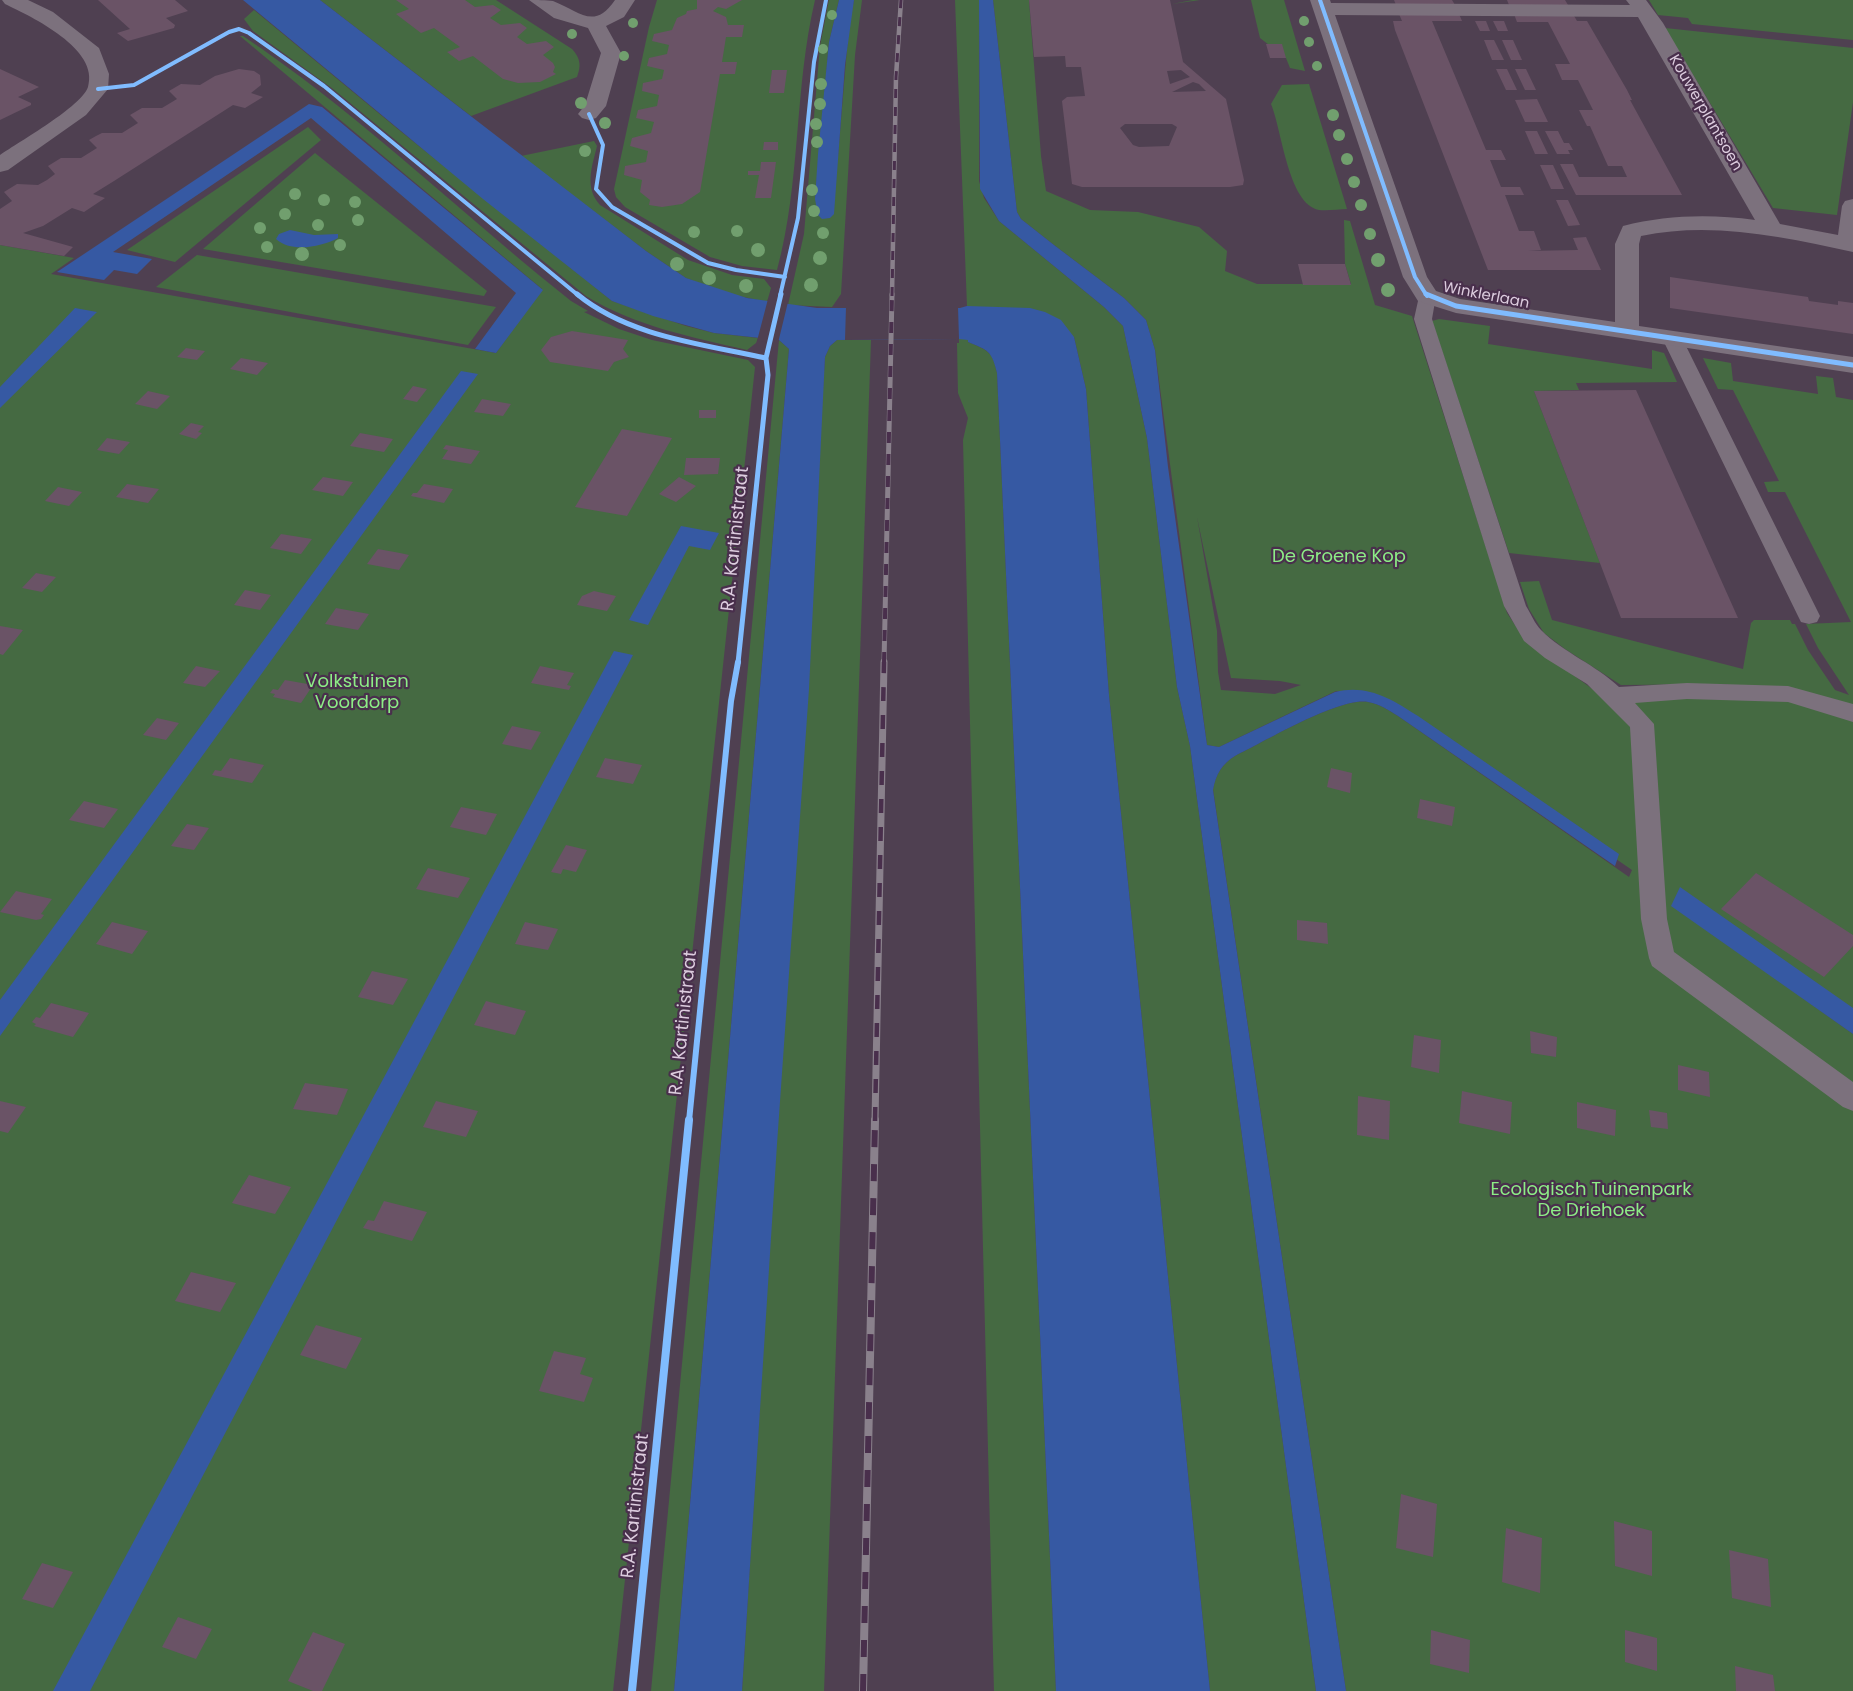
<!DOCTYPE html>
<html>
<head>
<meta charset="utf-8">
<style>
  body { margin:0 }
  canvas { display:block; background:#4f4051 }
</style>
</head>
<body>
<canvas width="1853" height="1691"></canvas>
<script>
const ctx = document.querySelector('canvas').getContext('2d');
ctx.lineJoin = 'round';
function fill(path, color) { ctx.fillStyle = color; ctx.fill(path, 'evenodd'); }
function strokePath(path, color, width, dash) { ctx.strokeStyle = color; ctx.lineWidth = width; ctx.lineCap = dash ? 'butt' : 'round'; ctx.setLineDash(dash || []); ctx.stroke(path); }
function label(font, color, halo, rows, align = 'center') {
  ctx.font = font + ' Poppins,sans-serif'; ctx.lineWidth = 4.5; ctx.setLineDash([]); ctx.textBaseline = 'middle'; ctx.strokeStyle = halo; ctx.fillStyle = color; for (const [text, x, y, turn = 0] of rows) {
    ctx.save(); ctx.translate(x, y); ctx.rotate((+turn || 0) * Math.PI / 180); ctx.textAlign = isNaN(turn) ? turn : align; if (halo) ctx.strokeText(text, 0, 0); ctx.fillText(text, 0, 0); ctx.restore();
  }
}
const green = new Path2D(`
  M320 0H496L572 49C581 59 581 66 577 77L471 116Z
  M657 0H815C794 89 801 182 777 270L742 266 710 257 625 207 616 197 614 189 649 27Z
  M829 0H839L829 42 815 199 838 156 849 25 854 0H862L855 55 841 294 832 307 788 305 804 234 820 46Z
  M955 0H979V181L984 198 999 221 1104 307 1123 326 1147 438 1177 687 1190 746 1316 1691H1210L1109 695 1086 389 1074 337 967 306Z
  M993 0H1029L1041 156 1046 191 1090 210 1138 212 1199 227 1227 251 1225 271 1257 284H1351L1345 264 1344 220 1350 221 1375 305 1412 316 1507 613 1525 640 1609 701 1730 684 1621 685 1565 649 1544 633 1529 609 1520 582 1539 581 1552 620 1743 669 1751 623 1754 620H1790L1792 624H1795L1808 650 1835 690 1849 695 1818 648 1806 624 1851 622 1785 492H1768L1764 482 1779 481 1733 390 1718 389 1703 358 1731 363 1733 381 1818 394 1816 376 1833 378 1836 397 1853 400V1019L1672 905 1853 1034V1691H1346L1213 789C1216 774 1222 764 1235 756 1264 742 1339 697 1368 702 1380 704 1388 710 1398 716L1629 877 1632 870 1387 701 1336 691 1219 747 1207 745 1155 350 1146 320 1124 298 1054 245 1021 219 1017 212ZM1197 517 1231 678 1280 681 1301 685 1275 694 1221 690 1218 672 1217 631Z
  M1193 0H1284L1305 71 1290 68 1286 58 1260 38 1251 0H1200L1172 4Z
  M1649 0H1853V40L1692 24 1688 18 1658 15Z
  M254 10 399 130 612 301 686 326 714 333 758 338 756 343 747 350C691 337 635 326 586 296L333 89 253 31 244 19Z
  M1665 28 1853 48V102L1837 215 1773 208Z
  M240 36H243C349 107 442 195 540 276L571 301 588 311 584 312 619 329 652 340 748 360 755 367 613 1691H0V245L74 258 51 274 496 353 542 289Z
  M1309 84 1347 209C1339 209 1328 211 1319 210 1288 204 1282 130 1271 104L1282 85Z
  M308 127 321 140 175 262 127 250Z
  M594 141 597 146C592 167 584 187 600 205L688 260 732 275 764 279 771 288 767 302 725 293 686 278 646 251 521 156Z
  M315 153 487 291 484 296 203 249Z
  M197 255 496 307 468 345 156 287Z
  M1439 319 1490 326 1488 344 1652 369V350L1664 353 1677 382 1576 383 1579 390 1534 391 1600 563 1509 553 1432 321Z
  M959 339H968V342C988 350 993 352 997 373L1056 1691H994L963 440 968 418 958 393 957 343H959Z
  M779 340 789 349 674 1691H651Z
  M837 340H871L824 1691H742L825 357 830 346Z`);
const water = new Path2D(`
  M243 0H320L646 251 686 278 747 298 817 308H960L967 306 1030 308 1045 312 1061 320 1074 337 1086 389 1109 695 1210 1691H1056L997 373C992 351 988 350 968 342V340L959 339 837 340 830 346 825 357 809 689 777 1144 742 1691H674L789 349 779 340 714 333 653 316 612 301 483 199Z
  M839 0H854L845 65 834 214 830 218 822 219 818 215 815 199 818 154 829 42Z
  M979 0H993L1017 212 1021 219 1054 245 1124 298 1146 320 1155 350 1168 467 1207 745 1219 747 1335 692C1368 684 1391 699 1418 716L1619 854 1615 866 1398 716C1388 710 1380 704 1368 702 1339 697 1264 742 1235 756 1222 764 1216 774 1213 790L1346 1691H1316L1190 746 1177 687 1147 438 1123 326 1104 307 999 221 980 189Z
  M309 104 322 107 543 290 496 353 475 349 516 293 311 118 113 252 152 259 137 274 114 270 104 280 57 272Z
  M290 230 314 235 338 234V238C321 247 291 253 276 239L279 234Z
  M75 308 97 312 0 408V387Z
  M461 371 478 374 0 1036V1000Z
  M681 526 719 533 710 550 689 546 648 625 629 620Z
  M614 651 633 655 90 1691H53Z
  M1680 887 1853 1008V1034L1671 906Z`);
const pier = new Path2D(`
  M768 299 788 302 778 343 757 341Z
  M846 307H958L959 339 845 340Z`);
const building = new Path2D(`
  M98 0H175L188 11 166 18 175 25 174 28 128 41 117 33 130 29Z
  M396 0H465L475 7 493 5 501 10 490 18 501 25 520 23 527 28 517 37 527 44 546 41 554 47 543 55 553 63 555 67 553 72 556 74 540 82 518 83 503 79 473 56 459 61 447 52 460 47 434 28 421 33 396 14 409 9Z
  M697 0H742L726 9 718 7 713 11 726 17 728 25H744L742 37H726L722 62H737L735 74H720L700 192 682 204 662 207 649 205 650 200 640 192 642 180 624 175 625 166 646 162 648 151 630 146 632 138 651 133 654 122 636 118 638 110 657 106 659 95 642 91 643 83 662 79 664 70 647 66 649 58 667 54 669 45 652 41 654 34 672 30 677 18 686 14 687 11 697 9Z
  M1029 0H1170L1183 62 1226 99 1244 180 1243 185 1230 187H1082L1072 184 1062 101 1067 97 1085 96 1081 67H1066L1065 56 1034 57ZM1181 70 1190 77 1170 84 1167 71ZM1193 82 1199 84 1206 91 1172 92ZM1125 124H1172L1177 127 1169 146 1139 147 1133 145 1120 128Z
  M1394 0H1452L1455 5H1396Z
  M1507 0H1565L1568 5H1509Z
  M1399 14H1459L1462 21H1432L1486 150H1501L1506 160H1490L1501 187H1520L1524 195H1505L1519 231H1534L1541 250 1528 251 1578 250 1573 238 1586 237 1601 270H1488L1395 30 1393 21H1402Z
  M1514 14H1573L1577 21H1587L1627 90 1632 100H1630L1682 195H1576L1560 164H1573L1579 177H1627L1622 166H1608L1590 126H1587L1579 110H1593L1578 80H1562L1555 64H1570L1548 22H1517Z
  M1475 21H1486L1490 31H1480Z
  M1493 21H1504L1508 31H1498Z
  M1484 40H1494L1504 60H1492Z
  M1502 40H1513L1522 60H1511Z
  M1266 44H1282L1286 58H1270Z
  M0 69 39 87 18 97 31 103V105L0 120Z
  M239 69 254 71 260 75 261 85 251 93 263 97 245 108 233 105 114 181 93 194 105 198 84 212 72 208 43 226 23 233 73 247 64 256 0 245V209L12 201 4 192 17 184 38 185 47 180 55 174 48 166 61 158H81L97 148 89 140 96 136 102 133H122L138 123 130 115 142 108H162L177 99 169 91 181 84 200 85 215 76Z
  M1496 69H1507L1517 90H1506Z
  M1515 69H1526L1536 90H1525Z
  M772 70H787L784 93H769Z
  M1537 99 1548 122H1525L1515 100Z
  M1525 131H1537L1548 154H1535Z
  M1545 131H1558L1564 143H1569L1573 150H1568L1570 154H1557Z
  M764 142H778V150H763Z
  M761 162H776L771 198H755L759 175H748V171H760Z
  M1540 165H1553L1564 189H1551Z
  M1556 200H1568L1580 225 1568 226Z
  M1298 264H1345L1351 285H1303Z
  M1670 277 1808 297 1809 301 1838 305V301L1853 303V334L1670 308Z
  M572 331 628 340 623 349 629 357 614 362 608 371 550 362 541 350 551 337Z
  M186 348 205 351 197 360 177 357Z
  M241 358 268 363 257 375 230 369Z
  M413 386 427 389 417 402 403 399Z
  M1636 390 1738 618H1621L1534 391Z
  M148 391 170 396 157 409 135 404Z
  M482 399 511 404 503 416 474 412Z
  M699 410H716V418H699Z
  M191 423 204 426 198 432 202 433 196 439 179 434Z
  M622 429 672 438 627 516 575 507Z
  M360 433 393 439 384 452 350 446Z
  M107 438 130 442 119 454 97 450Z
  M446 445 480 451 471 464 442 459 448 450 443 449Z
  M686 458H720L718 474 684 475Z
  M323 477 353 482 343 496 312 490Z
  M679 477 696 486 676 502 659 494Z
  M127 484 159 489 148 503 116 497Z
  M424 484 453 489 444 503 411 496 413 493H417Z
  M58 487 82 492 69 506 45 501Z
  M281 534 312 539 301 554 270 548Z
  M378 549 400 553 409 555 399 570 367 564Z
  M36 573 56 577 42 592 22 588Z
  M245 590 271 595 260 610 234 605Z
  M594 591 616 596 607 611 577 605 582 596Z
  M336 608 369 614 358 630 325 624Z
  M0 626 23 630 3 655 0 654Z
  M196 666 220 671 205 687 183 683Z
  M540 666 574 673 567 685 571 686 569 690 531 683Z
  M285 680 313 685 301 703 273 697 275 694 270 693 273 689 278 690Z
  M157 718 179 723 166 740 143 735Z
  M512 726 541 732 531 750 502 744Z
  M230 758 264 765 252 783 212 775 215 770 221 771Z
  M605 758 642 765 633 784 596 777Z
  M1331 768 1352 773 1350 793 1327 787Z
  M1420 799 1455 807 1452 826 1417 818Z
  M84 801 118 809 104 828 69 820Z
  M461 807 497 814 486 835 450 827Z
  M187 824 209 828 194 850 171 846Z
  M566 845 587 850 576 872 563 869 561 874 551 872Z
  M428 868 470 878 458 898 416 889Z
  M1756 873 1853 935V946L1824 977 1721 909Z
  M16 891 52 899 41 914 44 915 41 919 36 920 0 912Z
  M1297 920 1327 923 1328 944 1297 940Z
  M112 922 148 931 132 954 96 944Z
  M525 922 558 929 548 950 515 944Z
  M372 971 408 979 393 1005 358 997Z
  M486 1001 526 1011 515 1035 474 1025Z
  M51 1003 89 1013 73 1037 34 1026 36 1024 32 1022 36 1017 40 1018Z
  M1530 1031 1557 1037 1556 1057 1531 1053Z
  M1414 1035 1441 1040 1439 1073 1411 1067Z
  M1678 1065 1709 1072 1710 1097 1678 1090Z
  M305 1083 348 1089 337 1115 293 1109Z
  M1462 1091 1512 1102 1510 1134 1459 1123Z
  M1358 1096 1390 1101 1389 1140 1357 1135Z
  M0 1101 26 1107 8 1133 0 1131Z
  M436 1101 478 1111 466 1137 423 1127Z
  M1577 1102 1616 1110 1615 1136 1577 1128Z
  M1649 1110 1667 1113 1668 1129 1651 1127Z
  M249 1175 291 1187 275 1214 232 1203Z
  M384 1201 427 1212 412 1241 363 1228 368 1220 374 1221Z
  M191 1272 236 1283 220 1312 175 1301Z
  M316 1325 362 1338 346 1369 300 1355Z
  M554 1351 586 1358 580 1374 593 1378 584 1402 539 1391Z
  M1401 1494 1437 1504 1433 1557 1396 1548Z
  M1614 1521 1652 1531V1576L1615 1566Z
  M1506 1528 1542 1538 1540 1593 1502 1582Z
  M1729 1550 1768 1559 1771 1607 1732 1598Z
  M42 1563 73 1572 53 1608 22 1599Z
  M178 1617 212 1629 196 1659 162 1647Z
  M1431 1630 1470 1640 1469 1673 1430 1664Z
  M1625 1630 1657 1638V1671L1625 1662Z
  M313 1632 345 1644 322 1691H313L288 1681Z
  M1735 1666 1773 1675 1775 1691H1736Z`);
const lane = new Path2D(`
  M1427 290 1434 292 1436 296 1432 319 1526 606C1531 614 1535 624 1541 630 1564 653 1596 665 1619 687L1687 683 1788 686 1853 704V722L1788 702 1687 699 1635 703 1654 724 1667 919 1674 952 1853 1082V1111L1843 1107 1652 966 1649 958 1641 919 1630 727 1587 684 1545 658 1524 641 1504 606 1414 319 1420 292Z
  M1672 332 1679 334 1682 338 1820 616 1817 622 1809 624 1801 622 1798 616 1662 338 1665 334Z`);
const street = new Path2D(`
  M2 0H28L53 12 99 48 109 74 108 89 86 115 8 170 0 172V155C19 142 82 106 88 87 100 49 32 17 5 4Z
  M529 0C536 0 547 0 553 1 579 11 594 31 615 0H635L624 17 606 26 621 53 606 106 596 118 589 120 582 118 578 114 585 105 601 53 588 28 554 18Z
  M1310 0H1330L1331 3 1630 5 1626 0H1646L1663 23 1780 224 1838 235 1842 206 1845 201 1853 199V252C1784 237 1712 221 1641 236L1639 244V326L1853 357V373L1456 313 1418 301 1403 277ZM1335 15 1638 17 1755 220C1710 214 1667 215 1623 226L1615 244V322L1460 299 1436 291 1427 277Z`);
const railFar3 = new Path2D(`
  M892 296 896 77 901 0`);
const railFar2 = new Path2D(`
  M884 663 892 294`);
const railFar1 = new Path2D(`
  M875 1121 884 662`);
const rail = new Path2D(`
  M863 1691 875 1120`);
const cyclewayFar3 = new Path2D(`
  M1320 0 1415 277 1427 296
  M98 89 134 85 229 32 239 29 249 33 324 86 579 296
  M589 114 603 145 596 189 612 207 708 263 736 270 785 277
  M780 296 798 218 814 62 826 0`);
const cyclewayFar2 = new Path2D(`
  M577 294C629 337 703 344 766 358
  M1426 294 1456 306 1853 365
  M738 663 768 375 766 358 781 294`);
const cyclewayFar1 = new Path2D(`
  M689 1121 731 701 738 662`);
const cycleway = new Path2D(`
  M632 1691 689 1120`);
const trees = [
  [832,15,5],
  [1304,21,5],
  [633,23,5],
  [572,34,5],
  [1309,42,5],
  [823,49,5],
  [624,56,5],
  [1317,66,5],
  [821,84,6],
  [581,103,6],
  [820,104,6],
  [1333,115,6],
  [605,123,6],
  [816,124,6],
  [1339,135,6],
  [817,142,6],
  [585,151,6],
  [1347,159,6],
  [1354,182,6],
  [812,190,6],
  [295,194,6],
  [324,200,6],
  [355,202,6],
  [1361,205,6],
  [814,211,6],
  [285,214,6],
  [358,220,6],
  [318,225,6],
  [260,228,6],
  [737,231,6],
  [694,232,6],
  [823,233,6],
  [1370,234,6],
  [340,245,6],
  [267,247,6],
  [758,250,7],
  [302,254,7],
  [820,258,7],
  [1378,260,7],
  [677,264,7],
  [709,278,7],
  [811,285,7],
  [746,286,7],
  [1388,290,7]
];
const farStreetnames = [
  ["Kouwerplantsoen",1705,113,60],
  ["Winklerlaan",1486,296,11]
];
const streetNames = [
  ["R.A. Kartinistraat",736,539,-84],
  ["R.A. Kartinistraat",684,1023,-84],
  ["R.A. Kartinistraat",636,1506,-84]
];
const parkNames = [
  ["De Groene Kop",1339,557],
  ["Volkstuinen",357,682],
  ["Voordorp",357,703],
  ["Ecologisch Tuinenpark",1591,1190],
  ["De Driehoek",1591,1211]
];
fill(green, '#456a42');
fill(water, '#3659a3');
fill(pier, '#4f4051');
fill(building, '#6a5366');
fill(lane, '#7c717d');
fill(street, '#7c717d');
strokePath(railFar3, '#8a818c', 4.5);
strokePath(railFar2, '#8a818c', 5);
strokePath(railFar1, '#8a818c', 7);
strokePath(rail, '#8a818c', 8);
strokePath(railFar3, '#492f4c', 3, [9]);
strokePath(railFar2, '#492f4c', 4, [11]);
strokePath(railFar1, '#492f4c', 4.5, [14]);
strokePath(rail, '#492f4c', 6, [17]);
strokePath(cyclewayFar3, '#80bcff', 4);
strokePath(cyclewayFar2, '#80bcff', 5);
strokePath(cyclewayFar1, '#80bcff', 6);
strokePath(cycleway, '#80bcff', 8);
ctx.fillStyle = '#719f6e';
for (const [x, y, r] of trees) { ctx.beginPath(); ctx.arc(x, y, r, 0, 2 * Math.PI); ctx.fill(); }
label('15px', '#dcccde', '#492f4c', farStreetnames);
label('18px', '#dcccde', '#492f4c', streetNames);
label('18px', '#8ded86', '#492f4c', parkNames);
</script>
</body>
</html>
